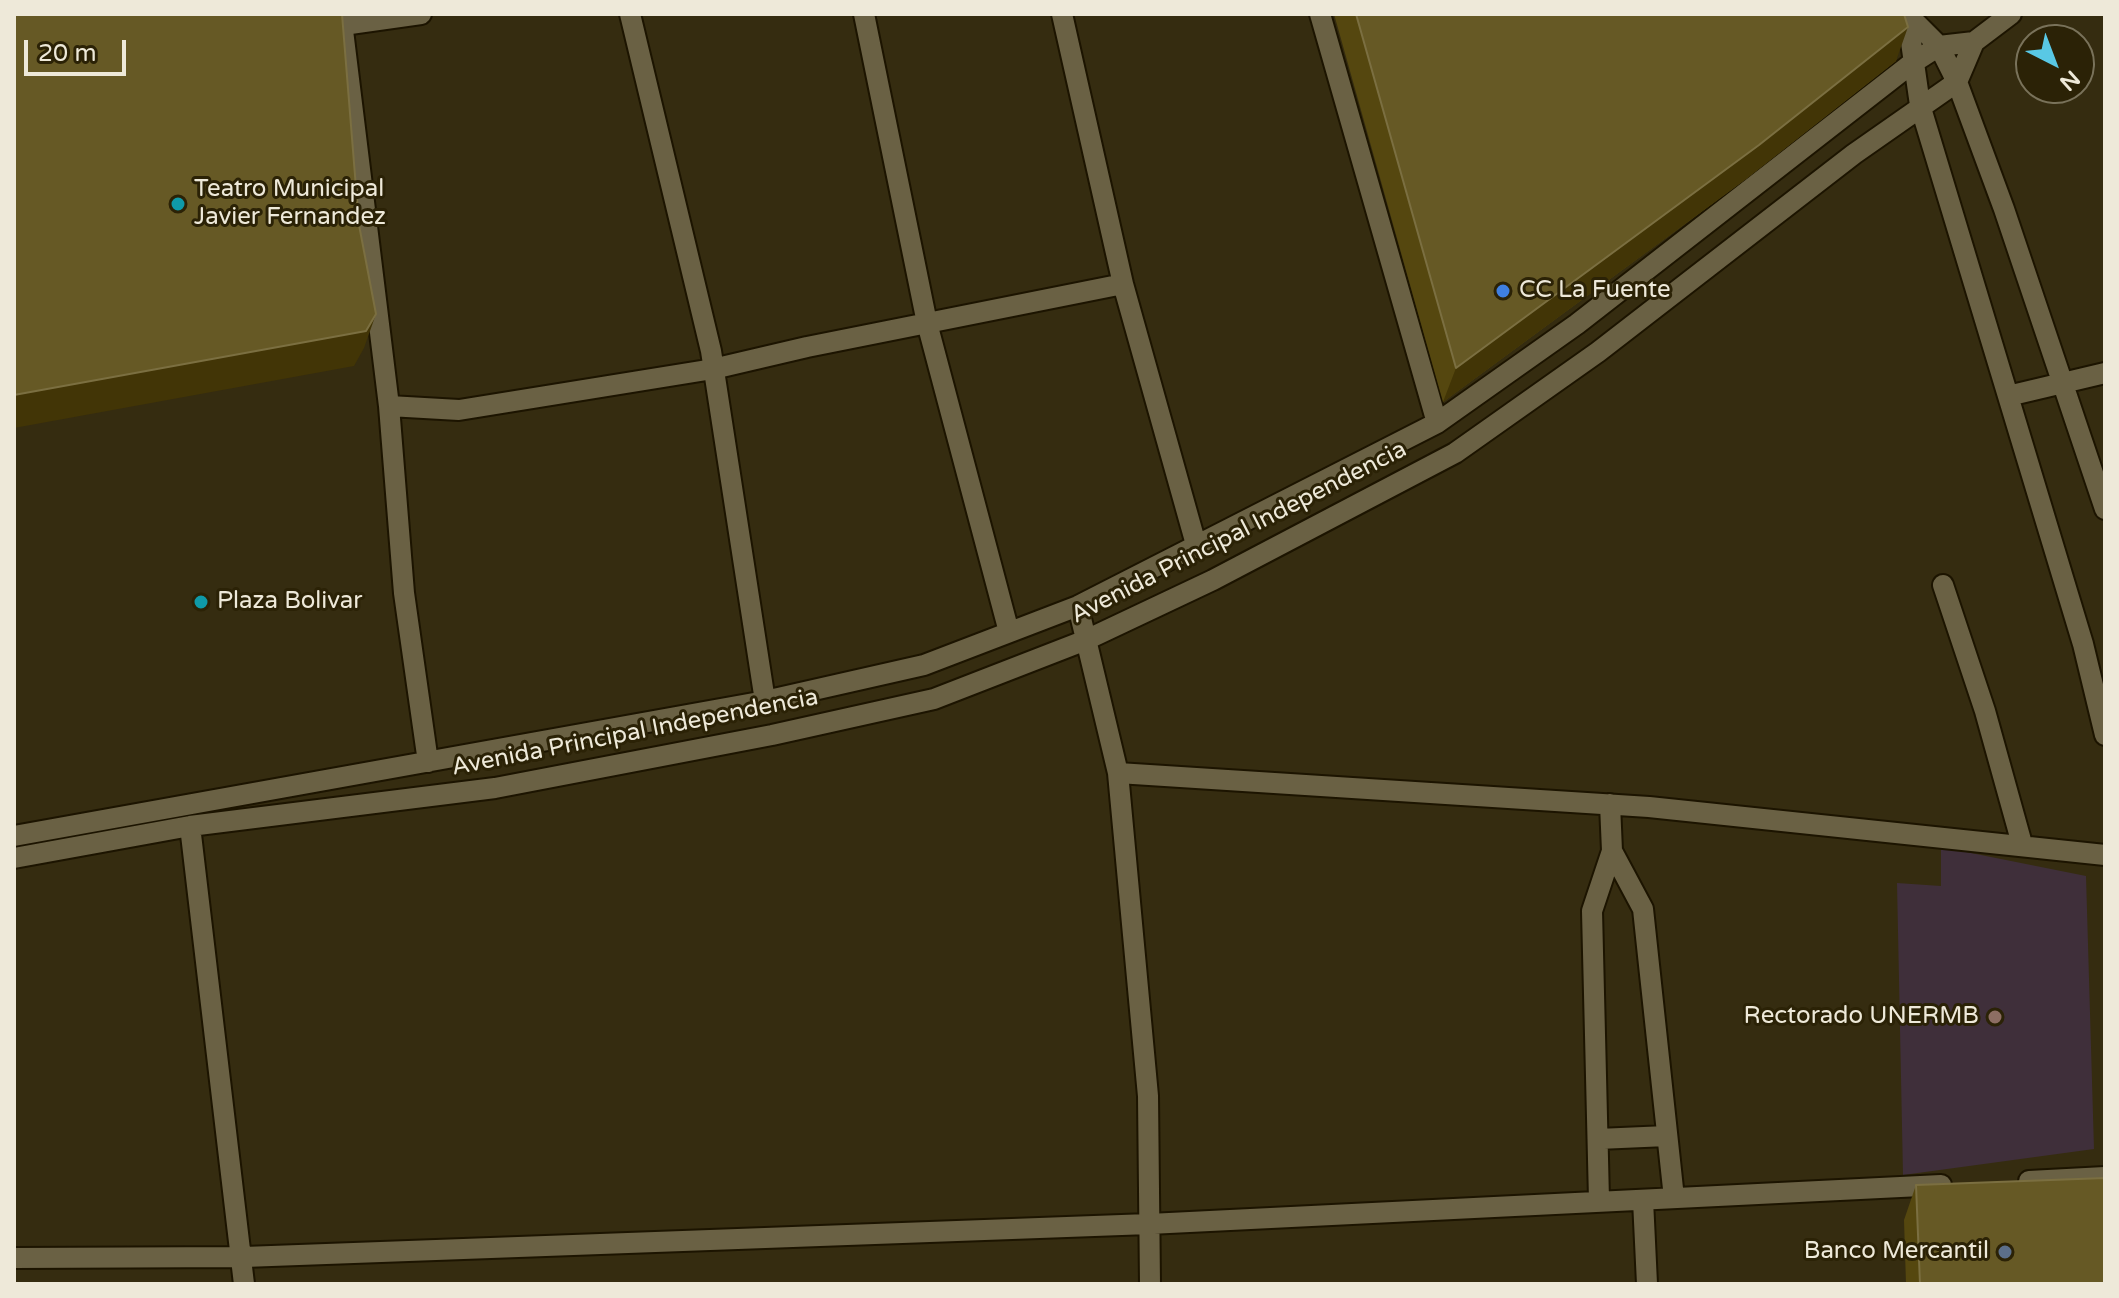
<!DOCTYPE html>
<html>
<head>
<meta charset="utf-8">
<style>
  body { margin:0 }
  #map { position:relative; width:2119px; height:1298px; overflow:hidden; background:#352c10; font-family:"Varela Round",sans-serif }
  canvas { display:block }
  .frame { position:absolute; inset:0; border:16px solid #eee9d9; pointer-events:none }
  .north { position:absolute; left:2015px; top:24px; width:80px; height:80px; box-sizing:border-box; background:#2b2206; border:2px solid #79725a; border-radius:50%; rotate:138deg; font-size:22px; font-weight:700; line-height:32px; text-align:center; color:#eee9d9 }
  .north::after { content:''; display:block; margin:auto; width:28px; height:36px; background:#59c8e5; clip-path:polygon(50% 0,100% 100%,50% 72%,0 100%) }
  .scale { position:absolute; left:24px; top:40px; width:102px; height:36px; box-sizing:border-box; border:4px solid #eee9d9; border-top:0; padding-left:10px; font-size:24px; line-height:28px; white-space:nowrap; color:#eee9d9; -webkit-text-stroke:6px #2b2206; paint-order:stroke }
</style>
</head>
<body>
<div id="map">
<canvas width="2119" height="1298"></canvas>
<div class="frame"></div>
<div class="north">N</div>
<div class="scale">20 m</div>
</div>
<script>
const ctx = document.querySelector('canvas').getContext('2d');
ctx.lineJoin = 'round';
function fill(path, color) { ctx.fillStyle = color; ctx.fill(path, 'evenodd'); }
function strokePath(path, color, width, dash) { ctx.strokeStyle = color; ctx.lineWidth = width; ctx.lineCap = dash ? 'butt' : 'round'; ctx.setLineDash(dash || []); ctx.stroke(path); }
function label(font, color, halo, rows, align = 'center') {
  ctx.font = font + ' "Varela Round",sans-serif'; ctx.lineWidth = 6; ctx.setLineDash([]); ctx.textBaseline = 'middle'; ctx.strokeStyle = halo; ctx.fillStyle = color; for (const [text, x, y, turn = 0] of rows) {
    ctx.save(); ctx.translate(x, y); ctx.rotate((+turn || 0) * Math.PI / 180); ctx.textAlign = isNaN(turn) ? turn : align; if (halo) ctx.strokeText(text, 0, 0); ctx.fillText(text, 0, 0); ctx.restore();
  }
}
const education = new Path2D(`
  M1941 847 2086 876 2094 1149 1903 1175 1897 883 1941 886Z`);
const minor = new Path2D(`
  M341 14 389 406 404 593 428 762
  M630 14 711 351 765 701
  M864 14 927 323 1009 632
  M1062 14 1123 284 1197 548
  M1320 14 1437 423
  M1907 14 1920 105 2083 644 2105 735
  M1907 14 1939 46 1957 82 2004 209 2105 509
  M343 25 421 14
  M2008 396 2105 373
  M389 406 459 410 713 369 807 347 1123 284
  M1943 585 1985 711 2022 844
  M1078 606 1118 773 1649 807 2105 855
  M1118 773 1148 1096 1150 1284
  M190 826 244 1284
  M14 836 765 701 924 665 1078 606 1437 423 1577 324 1911 64 1939 46 1974 42 2011 14
  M1612 851 1643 909 1674 1198
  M14 858 190 826 495 788 772 735 934 699 1086 640 1213 580 1455 453 1598 352 1854 154 1957 82 1974 42
  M1598 1139 1667 1136
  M2029 1181 2105 1177
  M1599 1200 1592 911 1612 851 1610 804
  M1643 1200 1647 1284
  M14 1258 244 1257 1149 1224 1941 1185`);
const wall = new Path2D(`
  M1334 14H1904L1896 61 1746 179 1443 402Z
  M1916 1185 2105 1284H1906L1904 1220Z`);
const shadedWall = new Path2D(`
  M1908 27 1896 61 1746 179 1443 402 1456 368Z
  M376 314 364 348 354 366 14 428V395Z`);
const building = new Path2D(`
  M14 14H342L359 225 376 314 366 331 14 395Z
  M1356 14H1904L1908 27 1759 145 1456 368Z
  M2105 1178V1284H1920L1916 1185Z`);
const markers = [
  [178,204,8,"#0f9aa8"],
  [1503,291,8,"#3f7fe0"],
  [201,602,8,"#0f9aa8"],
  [1995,1017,8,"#8d6e63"],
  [2005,1252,8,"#5c6f8a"]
];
const poiNames = [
  ["Teatro Municipal",194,190],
  ["Javier Fernandez",194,218],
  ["CC La Fuente",1519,291],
  ["Plaza Bolivar",217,602],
  ["Rectorado UNERMB",1979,1017,"right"],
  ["Banco Mercantil",1989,1252,"right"]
];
const streetNames = [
  ["Avenida Principal Independencia",1239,533,-27],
  ["Avenida Principal Independencia",635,733,-11]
];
fill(education, '#3f2f3a');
strokePath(minor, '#1c1400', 24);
strokePath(minor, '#6a6144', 20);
fill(wall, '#55470f');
fill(shadedWall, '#423506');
fill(building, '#665925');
strokePath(building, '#7b6f41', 2);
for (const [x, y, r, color] of markers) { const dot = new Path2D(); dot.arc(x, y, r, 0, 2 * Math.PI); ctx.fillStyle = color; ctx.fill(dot); strokePath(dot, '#2b2206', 3); }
label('24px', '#eee9d9', '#2b2206', poiNames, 'left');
label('24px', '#eee9d9', '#2b2206', streetNames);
</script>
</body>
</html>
